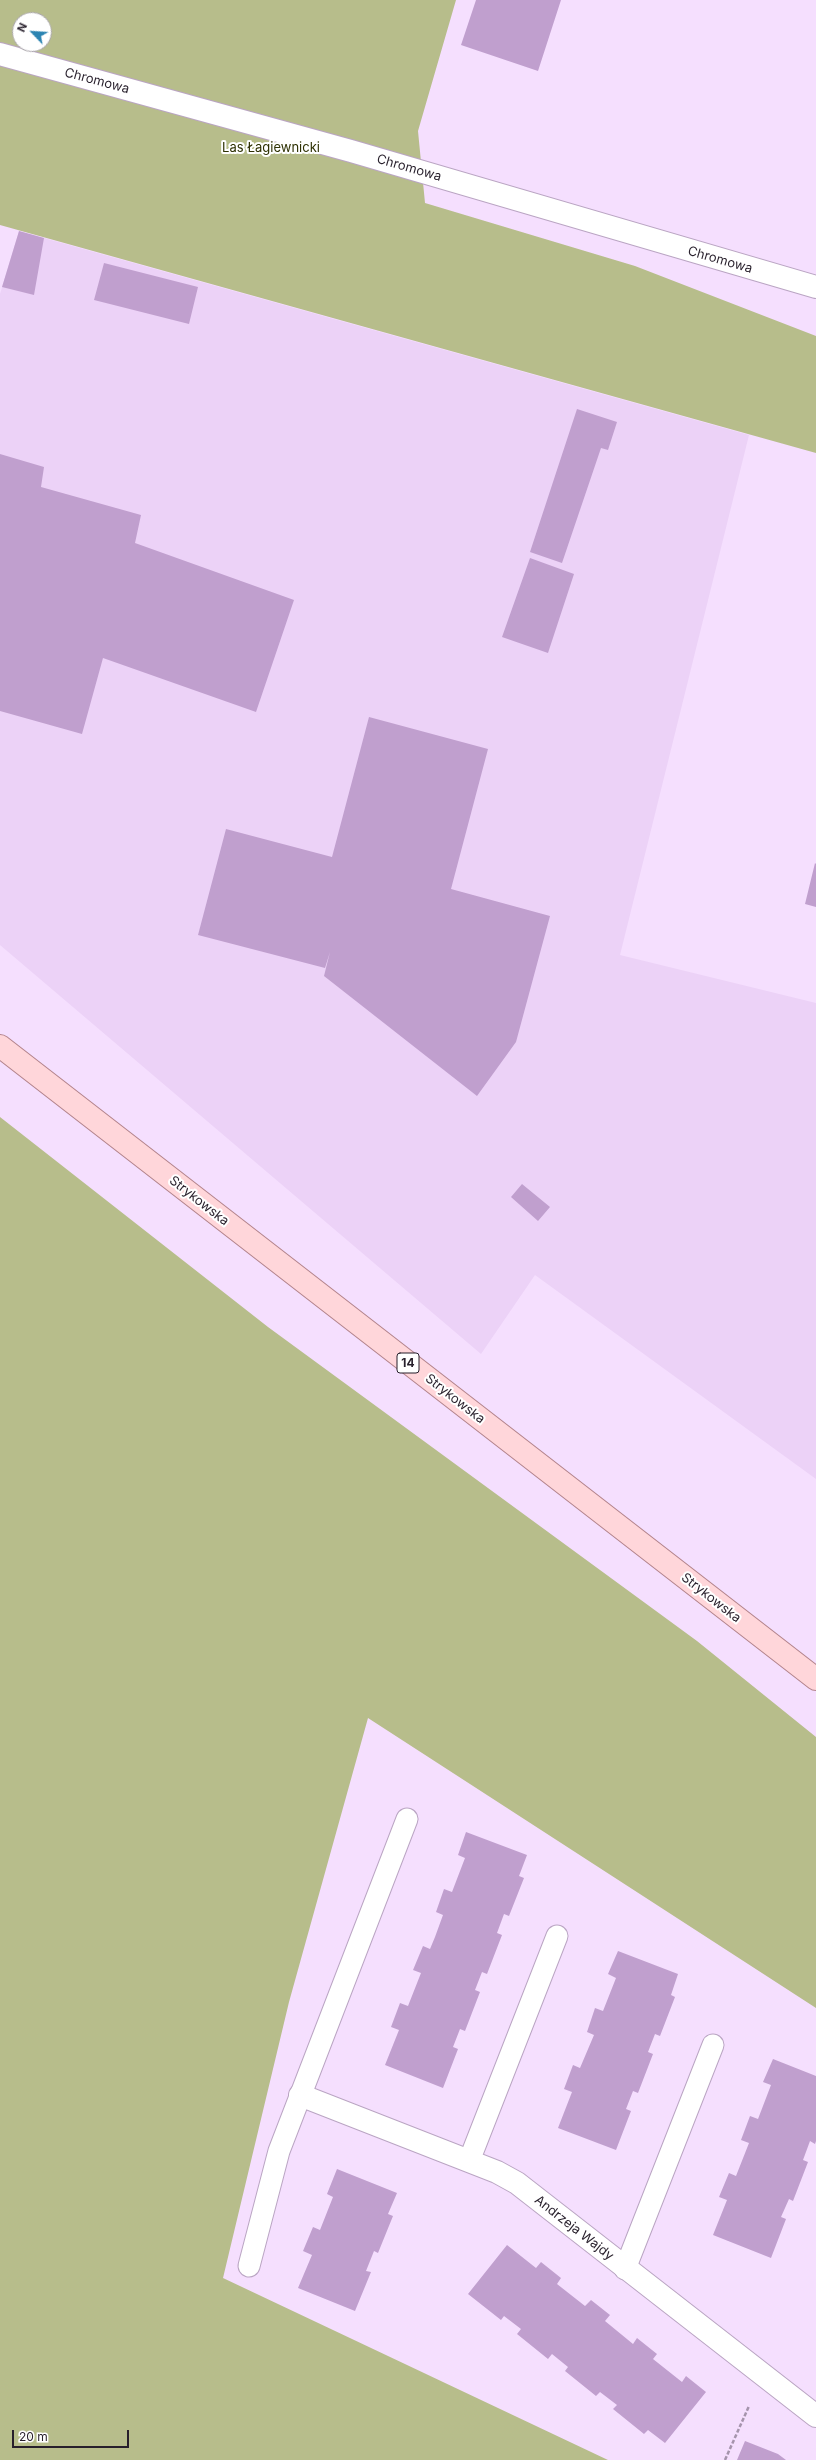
<!DOCTYPE html>
<html>
<head>
<meta charset="utf-8">
<style>
  body { margin:0 }
  #map { position:relative; width:816px; height:2460px; overflow:hidden; background:#f5dffe; font-family:Inter,sans-serif }
  canvas { display:block }
  .north { position:absolute; left:12px; top:12px; width:40px; height:40px; box-sizing:border-box; background:#fff; border:1px solid #a9a5aa; border-radius:50%; rotate:295deg; font-size:11px; font-weight:700; line-height:16px; text-align:center; color:#271f2b }
  .north::after { content:''; display:block; margin:auto; width:14px; height:18px; background:#2b84b2; clip-path:polygon(50% 0,100% 100%,50% 72%,0 100%) }
  .scale { position:absolute; left:12px; top:2430px; width:117px; height:18px; box-sizing:border-box; border:2px solid #271f2b; border-top:0; padding-left:5px; font-size:12px; line-height:14px; white-space:nowrap; color:#271f2b; -webkit-text-stroke:3px #fff; paint-order:stroke }
</style>
</head>
<body>
<div id="map">
<canvas width="816" height="2460"></canvas>
<div class="north">N</div>
<div class="scale">20 m</div>
</div>
<script>
const ctx = document.querySelector('canvas').getContext('2d');
ctx.lineJoin = 'round';
function fill(path, color) { ctx.fillStyle = color; ctx.fill(path, 'evenodd'); }
function strokePath(path, color, width, dash) { ctx.strokeStyle = color; ctx.lineWidth = width; ctx.lineCap = dash ? 'butt' : 'round'; ctx.setLineDash(dash || []); ctx.stroke(path); }
function label(font, color, halo, rows, align = 'center') {
  ctx.font = font + ' Inter,sans-serif'; ctx.lineWidth = 4; ctx.setLineDash([]); ctx.textBaseline = 'middle'; ctx.strokeStyle = halo; ctx.fillStyle = color; for (const [text, x, y, turn = 0] of rows) {
    ctx.save(); ctx.translate(x, y); ctx.rotate((+turn || 0) * Math.PI / 180); ctx.textAlign = isNaN(turn) ? turn : align; if (halo) ctx.strokeText(text, 0, 0); ctx.fillText(text, 0, 0); ctx.restore();
  }
}
const built = new Path2D(`
  M19 231 749 435 620 955 816 1003V1479L535 1275 481 1354 0 945V294Z`);
const green = new Path2D(`
  M0 0H456L418 131 425 203 635 266 816 336V453L0 225ZM20 20H44V44H20Z
  M0 1117 268 1327 697 1641 816 1737V2008L368 1718 289 2002 223 2278 608 2460H0Z`);
const building = new Path2D(`
  M476 0H561L538 71 461 45Z
  M19 231 44 238 34 295 2 287Z
  M104 263 198 287 189 324 94 300Z
  M577 409 617 422 608 450 601 448 562 563 530 552Z
  M0 454 44 467 41 487 141 515 135 543 294 600 256 712 103 658 82 734 0 711Z
  M530 558 574 574 548 653 502 637Z
  M369 717 488 749 451 889 550 916 516 1042 477 1096 324 976 330 952 325 968 198 935 226 829 332 857Z
  M815 863 816 864V907L805 904Z
  M522 1184 550 1207 538 1221 511 1197Z
  M466 1832 527 1855 519 1876 524 1878 509 1916 504 1914 497 1933 502 1935 487 1974 482 1972 475 1990 480 1992 465 2031 460 2029 453 2047 458 2049 443 2088 385 2065 399 2030 391 2027 400 2003 408 2006 421 1973 413 1970 423 1946 430 1949 435 1937 443 1915 436 1912 444 1889 452 1892 465 1858 458 1855Z
  M618 1951 678 1974 671 1995 675 1997 660 2036 655 2034 648 2052 653 2054 638 2093 633 2091 626 2109 631 2111 616 2150 558 2128 572 2092 564 2089 573 2065 580 2068 594 2035 587 2032 595 2008 603 2011 616 1978 608 1974Z
  M773 2059 816 2076V2141L815 2144 810 2141 803 2160 808 2162 793 2201 789 2199 781 2217 786 2219 771 2258 713 2235 727 2200 719 2197 729 2173 736 2176 749 2143 741 2140 750 2116 758 2119 771 2085 763 2082Z
  M337 2169 397 2193 388 2214 393 2216 378 2253 374 2251 366 2271 371 2272 355 2311 298 2288 312 2255 303 2251 313 2227 320 2230 333 2197 327 2194Z
  M507 2245 536 2268 541 2262 561 2278 557 2284 585 2306 591 2300 610 2315 605 2321 633 2344 637 2338 657 2354 653 2359 682 2382 686 2376 706 2392 665 2443 648 2430 644 2434 613 2409 617 2405 600 2392 596 2396 565 2371 568 2367 552 2354 548 2359 517 2334 521 2329 504 2316 501 2320 468 2294Z
  M745 2441 778 2454 786 2460H737Z`);
const path = new Path2D(`
  M725 2460 749 2406`);
const lane = new Path2D(`
  M469 2161 557 1936
  M249 2266 279 2151 407 1819
  M625 2269 713 2045`);
const street = new Path2D(`
  M0 54 351 151 816 287
  M300 2095 497 2172 517 2183 816 2416`);
const primary = new Path2D(`
  M0 1046 816 1679`);
const shields = [
  [408,1363,22]
];
const shieldNames = [
  ["14",408,1363]
];
const streetNames = [
  ["Chromowa",97,81,15],
  ["Chromowa",409,168,16],
  ["Chromowa",720,260,16],
  ["Strykowska",199,1201,38],
  ["Strykowska",455,1399,38],
  ["Strykowska",711,1598,38],
  ["Andrzeja Wajdy",574,2228,38]
];
const parkNames = [
  ["Las Łagiewnicki",271,148]
];
fill(built, '#ecd2f7');
fill(green, '#b7bd8b');
fill(building, '#c09fce');
strokePath(lane, '#baa5c3', 23);
strokePath(street, '#baa5c3', 24);
strokePath(primary, '#b3848c', 24);
strokePath(path, '#a594ac', 2.5, [4, 2]);
strokePath(lane, '#fff', 21);
strokePath(street, '#fff', 22);
strokePath(primary, '#ffd6da', 22);
for (const [x, y, w] of shields) { const box = new Path2D(); box.roundRect(x - w / 2, y - 10, w, 20, 3); ctx.fillStyle = '#fff'; ctx.fill(box); strokePath(box, '#271f2b', 1); }
label('bold 12px', '#271f2b', null, shieldNames);
label('13px', '#271f2b', '#fff', streetNames);
label('13px', '#2e3103', '#fff', parkNames);
</script>
</body>
</html>
